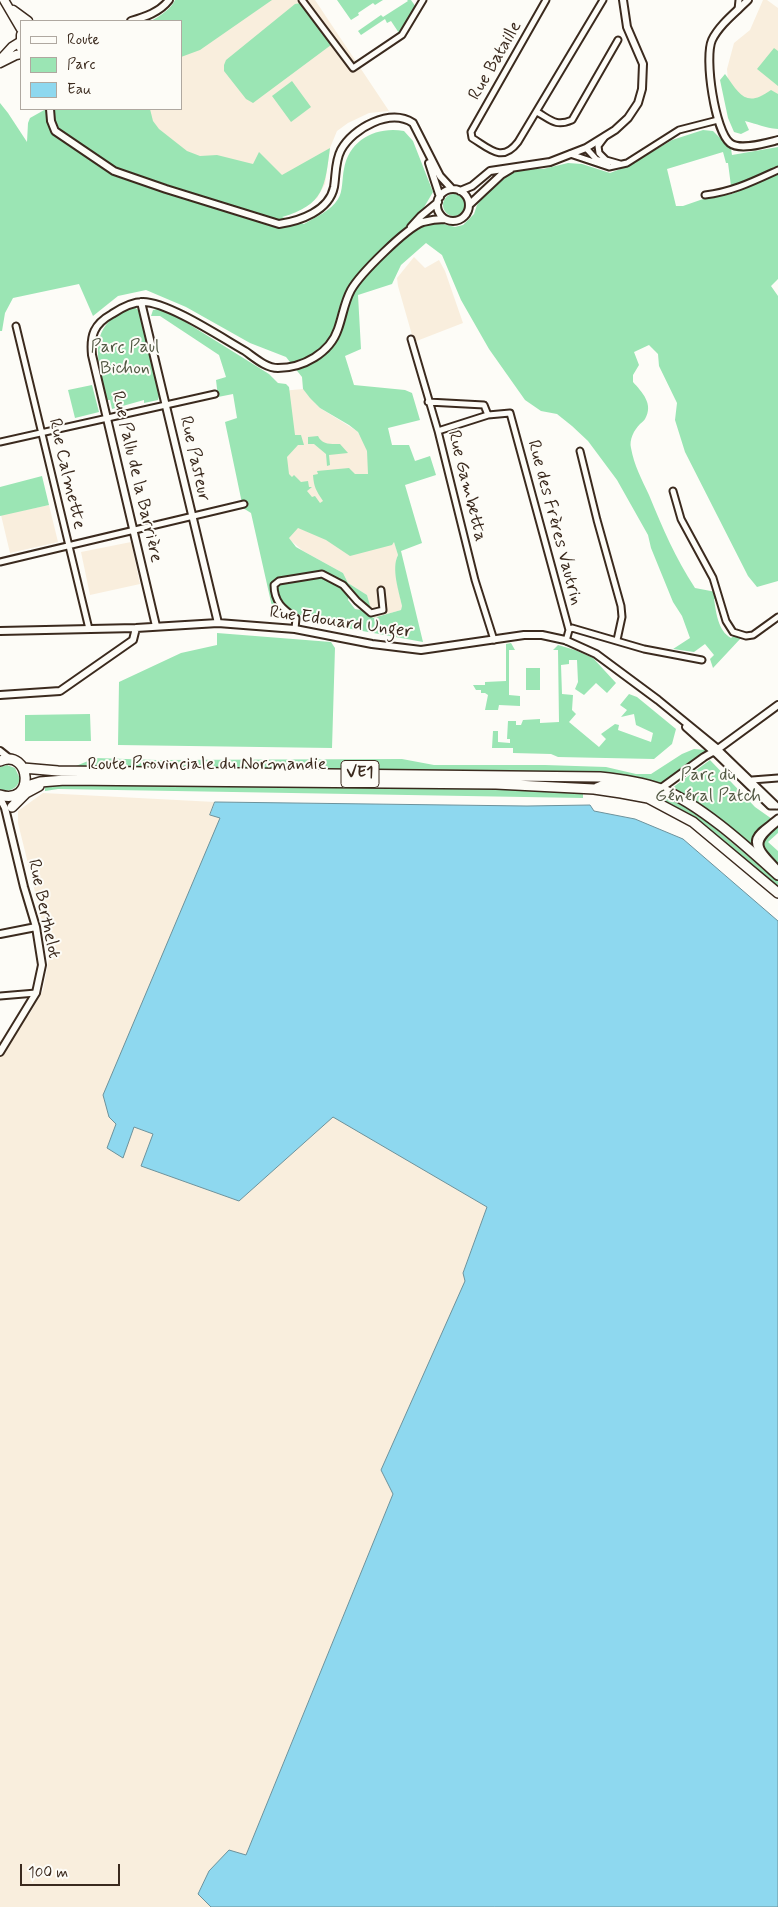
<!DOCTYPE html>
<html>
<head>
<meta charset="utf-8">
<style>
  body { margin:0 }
  #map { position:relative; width:778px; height:1907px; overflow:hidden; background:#fdfcf7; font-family:Mynerve,sans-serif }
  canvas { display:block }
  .legend { position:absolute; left:20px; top:20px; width:162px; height:90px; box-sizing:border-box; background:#fdfcf7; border:1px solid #afa8a0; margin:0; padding:6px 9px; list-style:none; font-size:15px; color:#3b2a1e }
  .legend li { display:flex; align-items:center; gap:10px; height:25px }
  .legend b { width:25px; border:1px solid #afa8a0 }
  .scale { position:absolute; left:20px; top:1864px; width:100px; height:22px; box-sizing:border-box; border:2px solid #3b2a1e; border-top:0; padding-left:6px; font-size:15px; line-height:18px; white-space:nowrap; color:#3b2a1e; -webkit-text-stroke:4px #fdfcf7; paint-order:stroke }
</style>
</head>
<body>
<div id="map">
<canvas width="778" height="1907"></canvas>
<ul class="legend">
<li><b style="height:6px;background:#fdfcf7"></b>Route</li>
<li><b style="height:14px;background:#9be5b4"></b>Parc</li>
<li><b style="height:14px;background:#8ed8ef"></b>Eau</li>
</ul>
<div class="scale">100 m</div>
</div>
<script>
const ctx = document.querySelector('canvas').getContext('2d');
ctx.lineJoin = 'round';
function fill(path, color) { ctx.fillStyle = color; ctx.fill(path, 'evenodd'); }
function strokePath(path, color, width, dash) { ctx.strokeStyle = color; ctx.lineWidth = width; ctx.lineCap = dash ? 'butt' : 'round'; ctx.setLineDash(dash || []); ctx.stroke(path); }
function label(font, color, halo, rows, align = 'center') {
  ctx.font = font + ' Mynerve,sans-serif'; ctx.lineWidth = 4; ctx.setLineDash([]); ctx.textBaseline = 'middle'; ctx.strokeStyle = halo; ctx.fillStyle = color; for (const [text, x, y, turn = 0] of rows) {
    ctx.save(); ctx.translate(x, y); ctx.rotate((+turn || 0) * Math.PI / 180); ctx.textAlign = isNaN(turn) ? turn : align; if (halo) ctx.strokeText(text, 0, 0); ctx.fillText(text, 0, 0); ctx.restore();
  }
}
const built = new Path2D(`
  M187 0H315L389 111 369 113 348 123 337 131 330 148 325 184 317 198 295 213 57 109H181V21Z
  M763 0H767L778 8V107L751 117 729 95 727 69 734 43 750 30Z
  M414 257 425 268 439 260 445 271 463 323 414 342 398 286 397 278Z
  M303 389 320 408 357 431 366 446 369 460 368 477 333 507 313 502 291 483 266 412 270 392Z
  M275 498 394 541 398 555 396 560V578L402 606 401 610 373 618 367 595 348 583 343 573 303 551 288 538Z
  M49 505 58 542 10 553 1 515Z
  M131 542 140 584 90 595 81 552Z
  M43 793 215 802 210 815 221 818 134 1127 153 1134 141 1166 239 1201 333 1116 487 1207 463 1273 466 1281 381 1470 393 1494 246 1855 209 1871 198 1893 211 1907H0V1041L29 1015 43 990 50 953 18 823V811Z`);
const green = new Path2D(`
  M175 0H272L200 50 181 57V21H151C160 16 171 9 175 0Z
  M337 0H383L375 5 373 3 358 13 359 15 351 20Z
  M407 0H411L418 10 401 36 391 21 387 23 385 19 361 35 358 31 381 15 383 17 408 1Z
  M301 3 331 45 253 103 246 99 224 71V65L226 60 295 4Z
  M774 48 778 51V86L757 69Z
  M725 74C740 95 746 108 771 90L778 94V129C764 128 758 124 745 121L749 130 741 134 734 132 728 118 720 80Z
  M292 81 311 107 291 122 272 96Z
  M0 103 8 113 27 142 28 123 30 118 46 109H150L153 121 159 129 187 151 200 156 217 155 253 164 259 152 282 175 330 148C325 185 325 205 282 217L304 224C315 217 331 211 338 199 343 192 342 178 344 169 349 140 376 126 404 131L413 141 433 192 423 209 416 231 425 225 439 223 455 227 463 225 474 214 477 205 487 193 511 173 526 169H543L568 163 582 164 610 173 628 166 672 140 703 130 713 131 731 149 732 155 778 147V167L762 175 731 186 728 163H726L723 152 667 169 676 206H683L706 198 732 194 778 173V279L771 286 778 296V581L757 587 748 576 685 452 675 420 677 403 659 366 658 354 649 345 634 352 639 365 633 375V382C642 392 654 404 645 419 644 421 642 422 640 424 634 430 629 440 631 448 634 465 642 480 649 495 663 529 675 557 695 588L716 592 718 598 714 599C716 612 718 631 731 638L735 635 741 638 713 668 710 659 714 655 705 644 694 652 673 649 690 638 682 616 673 602 651 548 648 535 617 480 588 441 572 426 557 414 541 411 525 400 489 349 461 300 442 255 426 243 401 265 392 284 358 295 361 349 345 356 354 385 405 390 412 393 420 420 388 428 392 445H409L415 461 430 456 436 475 405 485 422 543 401 551 423 642 346 628 300 615 288 609 273 611 251 513 243 508 225 422 237 418 233 394 218 397 216 380 226 377 219 355 160 316H151L153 310 163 308 269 374 278 383 286 384 289 387 295 435H301L304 445H298L287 457 289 474 292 477 294 475 301 482 308 481 309 487H312L307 491 312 497 315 496 320 503 323 501C316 490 314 488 313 475L318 474 317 471 349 468 355 474H368L367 451 358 432 349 425 320 408 310 398 303 389 302 377 286 357 250 343 186 307 146 290 118 296 93 316 79 284 13 298 5 313 2 331H0ZM298 528 326 540 350 556 392 545 394 542 398 555C391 569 399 591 402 606L401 610 373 618 367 611 355 609 348 600 350 590C359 595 362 604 371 609L367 595 348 583 343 573 303 551 296 547 289 538Z
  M443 205a11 11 0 1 1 22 0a11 11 0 1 1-22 0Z
  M134 307 140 311 159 396 158 400 144 403V400L112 409 110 400H107C98 361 84 324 134 307Z
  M92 385 99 412 75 418 68 390Z
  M318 436C322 445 331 444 340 444L348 453 329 455 330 465 327 466 326 454 314 444H308V437Z
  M42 476 49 505 0 516V487Z
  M217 633 331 642 335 648 332 748 118 745 119 682 181 653 217 645Z
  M511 643 515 650H509V695L520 696V706L499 705 498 710H485L488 695 485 693H481V690H476L473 685H485V682L506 681V644Z
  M558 645 575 650 593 658 616 683 607 693 596 683 584 695 575 689 578 682 577 660H569V664L561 665 562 694 573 695 572 710 576 714 569 722 599 747 606 739 601 734 615 724 619 725 618 730 651 742 653 733 636 725 634 714 621 717 627 710 620 705 629 694 637 697 676 729 672 744 654 759 558 757 551 754 513 753V748H492L493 731H498V742L510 743V739H507L508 721H516V725H521L523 720 540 719V723L559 722 558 650H553Z
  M526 668H540V690H526Z
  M90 714 91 741H25V715Z
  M694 749 705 750V755L662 784 638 777 596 772 76 766 95 758 157 760 402 759 434 765H545L606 767 636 774H651L682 754Z
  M710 760 755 807 772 819 753 836 752 847 712 812 672 788Z
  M7 765 15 768 20 779C17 789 9 793 0 789V767Z
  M70 783 540 789 583 792V798L58 789 45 791V786Z
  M666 795 699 815 778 881V887L700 822 659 799Z
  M778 827V833L768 842 778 851V868C762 848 754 845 778 827Z`);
const water = new Path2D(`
  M215 802 527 806 590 805 594 811 635 819 683 839 778 921V1907H211L198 1894 209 1871 229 1850 246 1855 393 1494 381 1470 465 1281 463 1273 487 1207 333 1117 239 1201 141 1166 153 1134 134 1127 123 1158 107 1148 116 1124 109 1117 103 1095 220 818 210 815Z`);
const minor = new Path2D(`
  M302 0 353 68 402 35 423 0
  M546 0 471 132 472 138C490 149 502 163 518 142L603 0
  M738 10 739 0
  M537 112C551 120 556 127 572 120L618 40
  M604 138 598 146 599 153 606 160 620 164
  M586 148 596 159 608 163
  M570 154 609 167 627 163 679 130 718 120
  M705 195C732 192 754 181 778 170
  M16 326 89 629
  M411 339 438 431 475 580 494 640
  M428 402 484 405 488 415
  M438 431 488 415 510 413 569 630 566 641
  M0 442 215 394
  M580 451 597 520 621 606 622 617 617 640
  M673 491 681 519 713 578 726 621 733 632 746 636 753 635 778 617
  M0 562 244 504
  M295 629 296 618C283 609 274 602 274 585L279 581 322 574 343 585 357 601 371 613 383 610 381 590
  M569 630 572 628 644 649 702 660
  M718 749 777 806
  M714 752 770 806H777
  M752 780 778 778
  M778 822C752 843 756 846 778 869
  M764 857C744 837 763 831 778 818
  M0 996 36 993`);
const tertiary = new Path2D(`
  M748 0C736 12 719 25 712 40 704 58 715 131 730 143 740 151 766 143 778 140
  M131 21C145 17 160 12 169 0
  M50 109 51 121 55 131 114 171 166 189 279 224C300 221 329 211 334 187 336 175 335 161 341 150 353 128 390 108 413 123L440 176 452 189
  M429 163 440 197
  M437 205a16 16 0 1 1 32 0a16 16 0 1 1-32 0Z
  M460 191 472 186 490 171 550 162 586 148 615 130 628 118 638 103 642 89 643 64 627 27 623 0
  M469 205 501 175 511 169
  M411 227 421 216 438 202
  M141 302 218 623
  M156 626 92 355C90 335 94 324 112 314 121 308 132 302 143 302 168 302 222 338 245 351 255 358 266 368 278 368 303 368 330 353 338 329 343 315 344 303 351 290 360 274 406 228 423 222 430 220 438 219 445 219
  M0 631 136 628 218 623 295 629 372 644 421 650 524 635H542L565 640 596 654 658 700 718 749
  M0 695 60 691 133 640 136 628
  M686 727 714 752
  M0 751 10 759
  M660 789 704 757 718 749 778 705
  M0 798 5 808 24 887 36 927 42 965 36 993 0 1052
  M0 934 36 927`);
const secondary = new Path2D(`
  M4 0 21 29
  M13 10 28 21
  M21 35V48
  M0 60 12 47 20 42
  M0 63 16 55 21 54`);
const primary = new Path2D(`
  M0 761C31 748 36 806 0 795
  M23 768 58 771 600 777C620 779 641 782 661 789 699 803 747 847 778 875
  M24 787 40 782 65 780 496 784 594 789 621 793 648 798 693 822 778 893
  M597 788 607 784 657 794 664 791
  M12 807 26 793 39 786`);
const shields = [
  [360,774,38]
];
const shieldNames = [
  ["VE1",360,774]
];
const streetNames = [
  ["Rue Bataille",496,61,-60],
  ["Rue Pasteur",194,459,77],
  ["Rue Calmette",66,474,77],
  ["Rue Pallu de la Barrière",136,477,77],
  ["Rue Gambetta",466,486,76],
  ["Rue des Frères Vautrin",554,523,75],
  ["Rue Edouard Unger",341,623,8],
  ["Route Provinciale du Normandie",207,765],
  ["Rue Berthelot",43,909,78]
];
const parkNames = [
  ["Parc Paul",125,348],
  ["Bichon",125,369],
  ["Parc du",708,776],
  ["Général Patch",708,797]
];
fill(built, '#f9eedd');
fill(green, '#9be5b4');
fill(water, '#8ed8ef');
strokePath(water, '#6d929b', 1);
strokePath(minor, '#3b2a1e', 9);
strokePath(tertiary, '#3b2a1e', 10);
strokePath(secondary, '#3b2a1e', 11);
strokePath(primary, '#3b2a1e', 12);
strokePath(minor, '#fdfcf7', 5);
strokePath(tertiary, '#fdfcf7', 6);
strokePath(secondary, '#fdfcf7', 8);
strokePath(primary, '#fdfcf7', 9);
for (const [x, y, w] of shields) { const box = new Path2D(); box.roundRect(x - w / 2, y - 13.5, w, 27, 4); ctx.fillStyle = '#fdfcf7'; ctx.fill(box); strokePath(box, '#3b2a1e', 1); }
label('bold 16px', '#3b2a1e', null, shieldNames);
label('18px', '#3b2a1e', '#fdfcf7', streetNames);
label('18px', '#535944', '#fdfcf7', parkNames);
</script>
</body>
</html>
